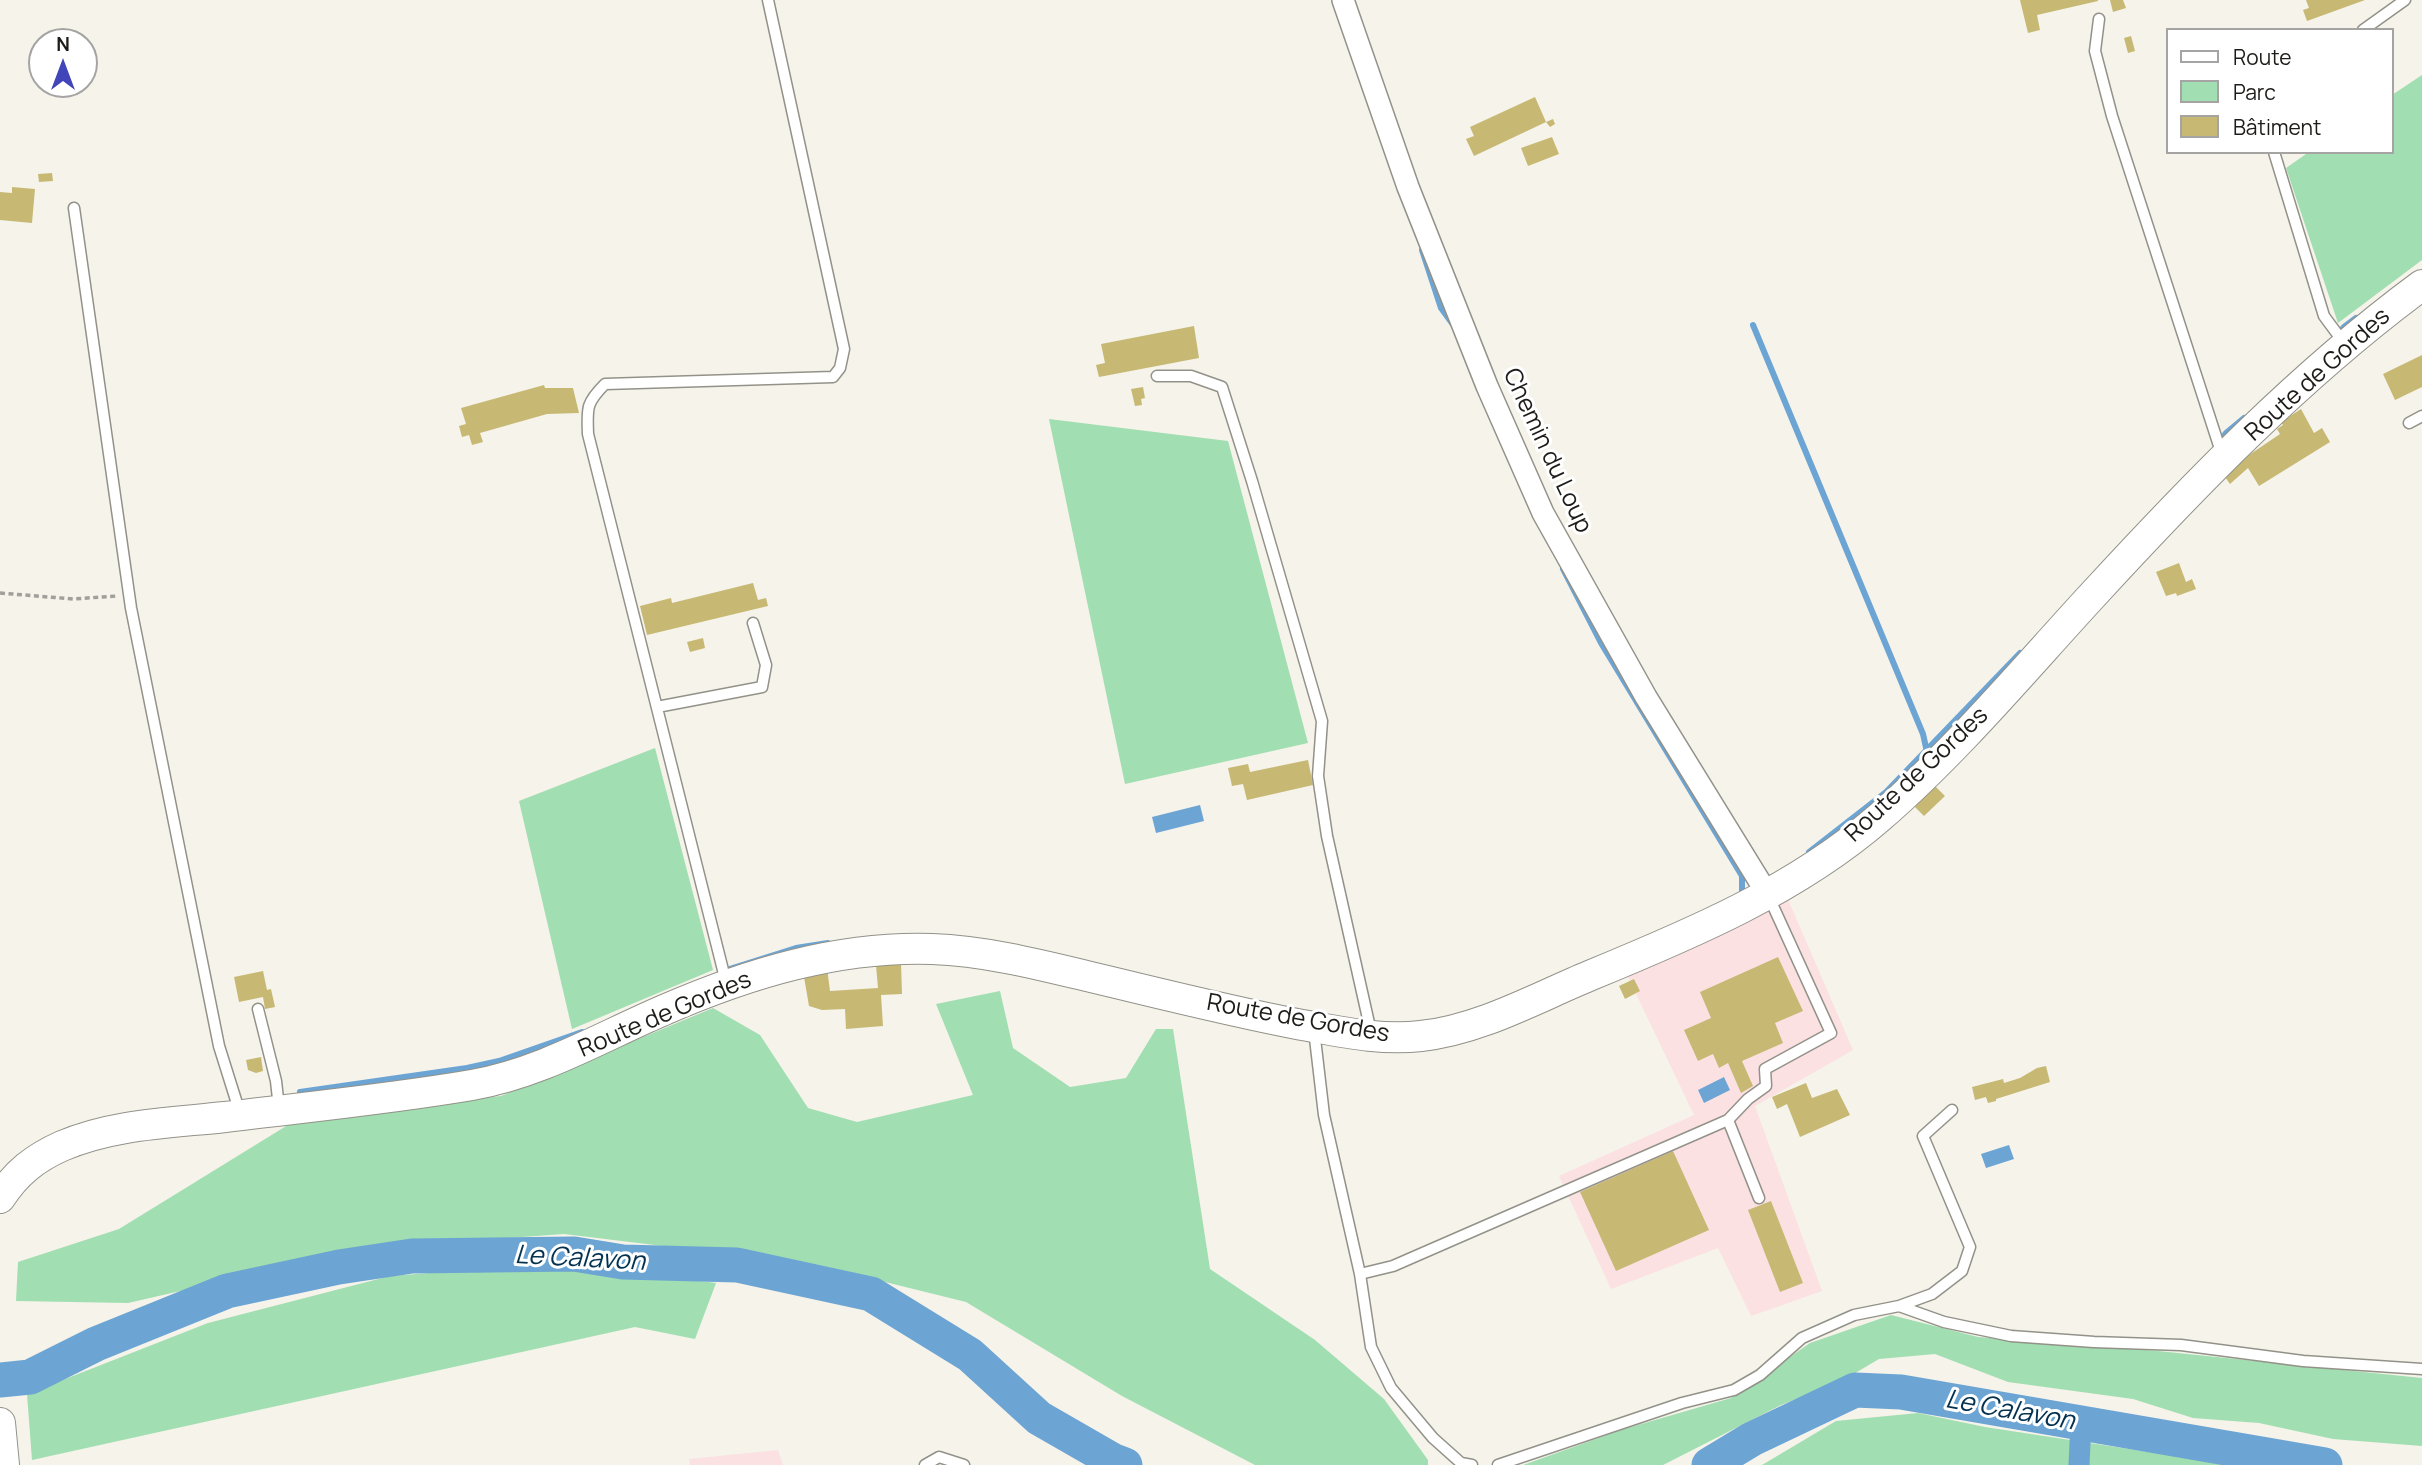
<!DOCTYPE html>
<html>
<head>
<meta charset="utf-8">
<style>
  body { margin:0 }
  #map { position:relative; width:2422px; height:1465px; overflow:hidden; background:#f5f3ea; font-family:Manrope,sans-serif }
  canvas { display:block }
  .legend { position:absolute; left:2166px; top:28px; width:228px; height:126px; box-sizing:border-box; background:#fff; border:2px solid #a5a4a3; margin:0; padding:9px 12px; list-style:none; font-size:21px; color:#1d1c19 }
  .legend li { display:flex; align-items:center; gap:14px; height:35px }
  .legend b { width:35px; border:2px solid #a5a4a3 }
  .north { position:absolute; left:28px; top:28px; width:70px; height:70px; box-sizing:border-box; background:#fff; border:2px solid #a5a4a3; border-radius:50%; rotate:0deg; font-size:19px; font-weight:700; line-height:28px; text-align:center; color:#1d1c19 }
  .north::after { content:''; display:block; margin:auto; width:24px; height:32px; background:#4244b9; clip-path:polygon(50% 0,100% 100%,50% 72%,0 100%) }
</style>
</head>
<body>
<div id="map">
<canvas width="2422" height="1465"></canvas>
<ul class="legend">
<li><b style="height:9px;background:#fff"></b>Route</li>
<li><b style="height:19px;background:#a1deb1"></b>Parc</li>
<li><b style="height:19px;background:#c7b973"></b>Bâtiment</li>
</ul>
<div class="north">N</div>
</div>
<script>
const ctx = document.querySelector('canvas').getContext('2d');
ctx.lineJoin = 'round';
function fill(path, color) { ctx.fillStyle = color; ctx.fill(path, 'evenodd'); }
function strokePath(path, color, width, dash) { ctx.strokeStyle = color; ctx.lineWidth = width; ctx.lineCap = dash ? 'butt' : 'round'; ctx.setLineDash(dash || []); ctx.stroke(path); }
function label(font, color, halo, rows, align = 'center') {
  ctx.font = font + ' Manrope,sans-serif'; ctx.lineWidth = 6; ctx.setLineDash([]); ctx.textBaseline = 'middle'; ctx.strokeStyle = halo; ctx.fillStyle = color; for (const [text, x, y, turn = 0] of rows) {
    ctx.save(); ctx.translate(x, y); ctx.rotate((+turn || 0) * Math.PI / 180); ctx.textAlign = isNaN(turn) ? turn : align; if (halo) ctx.strokeText(text, 0, 0); ctx.fillText(text, 0, 0); ctx.restore();
  }
}
const industrial = new Path2D(`
  M1787 897 1853 1050 1755 1106 1822 1291 1751 1316 1718 1248 1611 1289 1559 1176 1694 1115 1627 975Z
  M778 1450 783 1465H690L689 1459Z`);
const green = new Path2D(`
  M2422 75V260L2338 323 2286 168 2309 152H2392V95Z
  M1049 419 1228 441 1308 743 1125 784Z
  M655 748 713 970 572 1029 519 801Z
  M1000 991 1013 1048 1070 1087 1126 1078 1156 1029H1173L1210 1269 1315 1340 1384 1399 1428 1460V1465H1255L1122 1396 966 1302 873 1279 696 1250 564 1234 368 1248 128 1303 16 1301 18 1262 119 1229 296 1120 501 1096 713 1008 760 1035 808 1108 857 1122 973 1095 936 1004Z
  M559 1263 716 1283 695 1339 635 1327 32 1460 27 1394 208 1323 390 1276Z
  M1891 1315 1978 1337 2158 1351 2422 1378V1446L2333 1439 2259 1423 2193 1418 2133 1399 2008 1382 1935 1354 1879 1359 1840 1382 1781 1405 1663 1465H1523L1624 1429 1731 1398 1810 1343Z
  M1918 1413 1985 1427 2234 1465H1762L1836 1421Z`);
const water = new Path2D(`
  M1200 805 1204 821 1156 833 1152 817Z
  M1724 1077 1730 1090 1704 1103 1698 1090Z
  M2009 1145 2014 1159 1986 1168 1981 1154Z`);
const stream = new Path2D(`
  M1422 250 1441 308 1454 326
  M1753 325 1923 734 1927 752
  M2336 336 2344 327 2356 318
  M2218 445 2226 433 2244 418
  M1563 569 1601 643 1742 876V894L1738 896
  M1809 852 1886 792 2020 653
  M720 972 796 948 828 943
  M300 1092 467 1068 499 1061 582 1032`);
const canal = new Path2D(`
  M2079 1465 2081 1422`);
const river = new Path2D(`
  M0 1380 30 1377 96 1344 227 1291 339 1267 412 1256 574 1254 623 1262 737 1265 871 1294 970 1355 1039 1418 1112 1460 1125 1465
  M1709 1465 1752 1439 1855 1390 1901 1392 2325 1465`);
const building = new Path2D(`
  M2020 0H2098V1L2037 15 2040 30 2028 33Z
  M2110 0H2123L2126 8 2113 12Z
  M2306 0H2365L2307 21 2303 10 2309 8Z
  M2131 36 2135 51 2128 53 2124 38Z
  M1535 97 1546 122 1553 119 1555 124 1550 127 1546 122 1474 156 1466 139 1474 136 1470 127Z
  M1552 137 1559 154 1528 166 1521 148Z
  M52 173 53 181 39 182 38 174Z
  M12 187 35 189 32 223 0 220V192L12 193Z
  M1194 326 1199 358 1099 377 1096 365 1105 363 1101 344Z
  M2422 355V387L2395 400 2383 374Z
  M544 385 545 388H573L579 413 547 414 480 433 483 442 472 445 469 435 462 437 459 426 466 424 461 408Z
  M1143 387 1145 398 1141 399 1142 405 1135 406 1131 389Z
  M2301 409 2314 433 2322 428 2330 442 2259 486 2248 468 2230 484 2225 477 2249 455 2280 434 2277 429 2283 425 2281 422Z
  M2179 563 2186 582 2192 579 2196 589 2177 596 2176 593 2166 596 2156 572Z
  M753 583 758 600 766 598 768 606 647 635 640 606 671 598 672 603Z
  M703 638 705 648 690 652 687 642Z
  M1308 760 1313 785 1247 800 1243 784 1232 786 1228 768 1248 764 1250 772Z
  M1933 784 1945 796 1924 816 1912 804Z
  M1778 957 1803 1011 1775 1023 1783 1043 1742 1061 1753 1086 1741 1093 1728 1063 1719 1068 1713 1054 1698 1061 1684 1030 1711 1018 1700 992Z
  M901 963 902 994 881 995 883 1026 846 1029 845 1009 822 1010 809 1006 803 971 827 968 830 991 878 988 876 965Z
  M263 971 267 990 271 989 275 1007 265 1009 263 997 239 1002 234 977Z
  M1634 979 1640 991 1625 999 1619 986Z
  M261 1057 263 1071 256 1073 248 1070 246 1060Z
  M2046 1066 2050 1082 1996 1099V1101L1988 1103 1986 1097 1975 1100 1972 1087 2003 1079 2004 1083 2020 1078 2037 1068Z
  M1806 1083 1812 1098 1837 1089 1850 1115 1800 1137 1787 1104 1777 1109 1772 1097Z
  M1673 1151 1709 1230 1616 1271 1580 1192Z
  M1771 1201 1803 1283 1780 1292 1748 1210Z`);
const path = new Path2D(`
  M0 593 73 599 117 596`);
const lane = new Path2D(`
  M2099 19 2095 51 2112 116 2222 455
  M2363 30 2405 0
  M2274 152 2324 316 2344 343
  M74 208 131 608 219 1046 240 1113
  M1157 376H1191L1222 387 1252 481 1322 721 1318 776 1327 836 1371 1032
  M2409 423 2422 416
  M657 707 762 687 766 665 753 623
  M726 982 588 434C587 408 586 403 605 384L833 377 840 368 844 349 768 0
  M258 1009 276 1081 279 1108
  M1314 1030 1324 1115 1360 1274 1371 1347 1391 1388 1433 1438 1461 1463 1472 1465
  M1728 1120 1759 1198
  M1360 1274 1393 1266 1728 1120 1748 1099 1766 1086 1765 1069 1831 1033 1768 895
  M1899 1306 1932 1294 1962 1271 1970 1247 1923 1136 1952 1110
  M925 1465 939 1457 964 1465
  M1498 1465 1682 1403 1734 1390 1760 1375 1802 1338 1854 1315 1899 1306 1944 1322 2011 1336 2094 1342 2181 1345 2303 1361 2422 1369`);
const street = new Path2D(`
  M1343 0 1408 187 1487 386 1543 513 1646 697 1768 895`);
const secondary = new Path2D(`
  M0 1198C16 1173 35 1158 62 1146 113 1124 170 1123 225 1117 307 1107 390 1099 472 1085 541 1073 601 1037 664 1010 749 973 839 946 932 949 987 951 1041 965 1095 978 1162 994 1229 1011 1297 1024 1338 1031 1379 1041 1421 1036 1479 1030 1536 998 1589 976 1691 934 1796 890 1880 817 1956 751 2022 672 2090 598 2193 486 2300 375 2422 285
  M0 1423 4 1465`);
const streetNames = [
  ["Route de Gordes",2318,375,-42],
  ["Chemin du Loup",1547,451,65],
  ["Route de Gordes",1917,775,-43],
  ["Route de Gordes",665,1015,-23],
  ["Route de Gordes",1298,1019,10]
];
const waterNames = [
  ["Le Calavon",580,1259,3],
  ["Le Calavon",2010,1411,10]
];
fill(industrial, '#fce1e2');
fill(green, '#a1deb1');
fill(water, '#6ca4d4');
strokePath(stream, '#6ca4d4', 6);
strokePath(canal, '#6ca4d4', 21);
strokePath(river, '#6ca4d4', 35);
fill(building, '#c7b973');
strokePath(lane, '#939289', 13);
strokePath(street, '#939289', 24);
strokePath(secondary, '#939289', 32);
strokePath(path, '#a19f99', 3.5, [5, 3.5]);
strokePath(lane, '#fff', 10);
strokePath(street, '#fff', 21);
strokePath(secondary, '#fff', 30);
label('24px', '#1d1c19', '#fff', streetNames);
label('italic 26px', '#033150', '#fff', waterNames);
</script>
</body>
</html>
